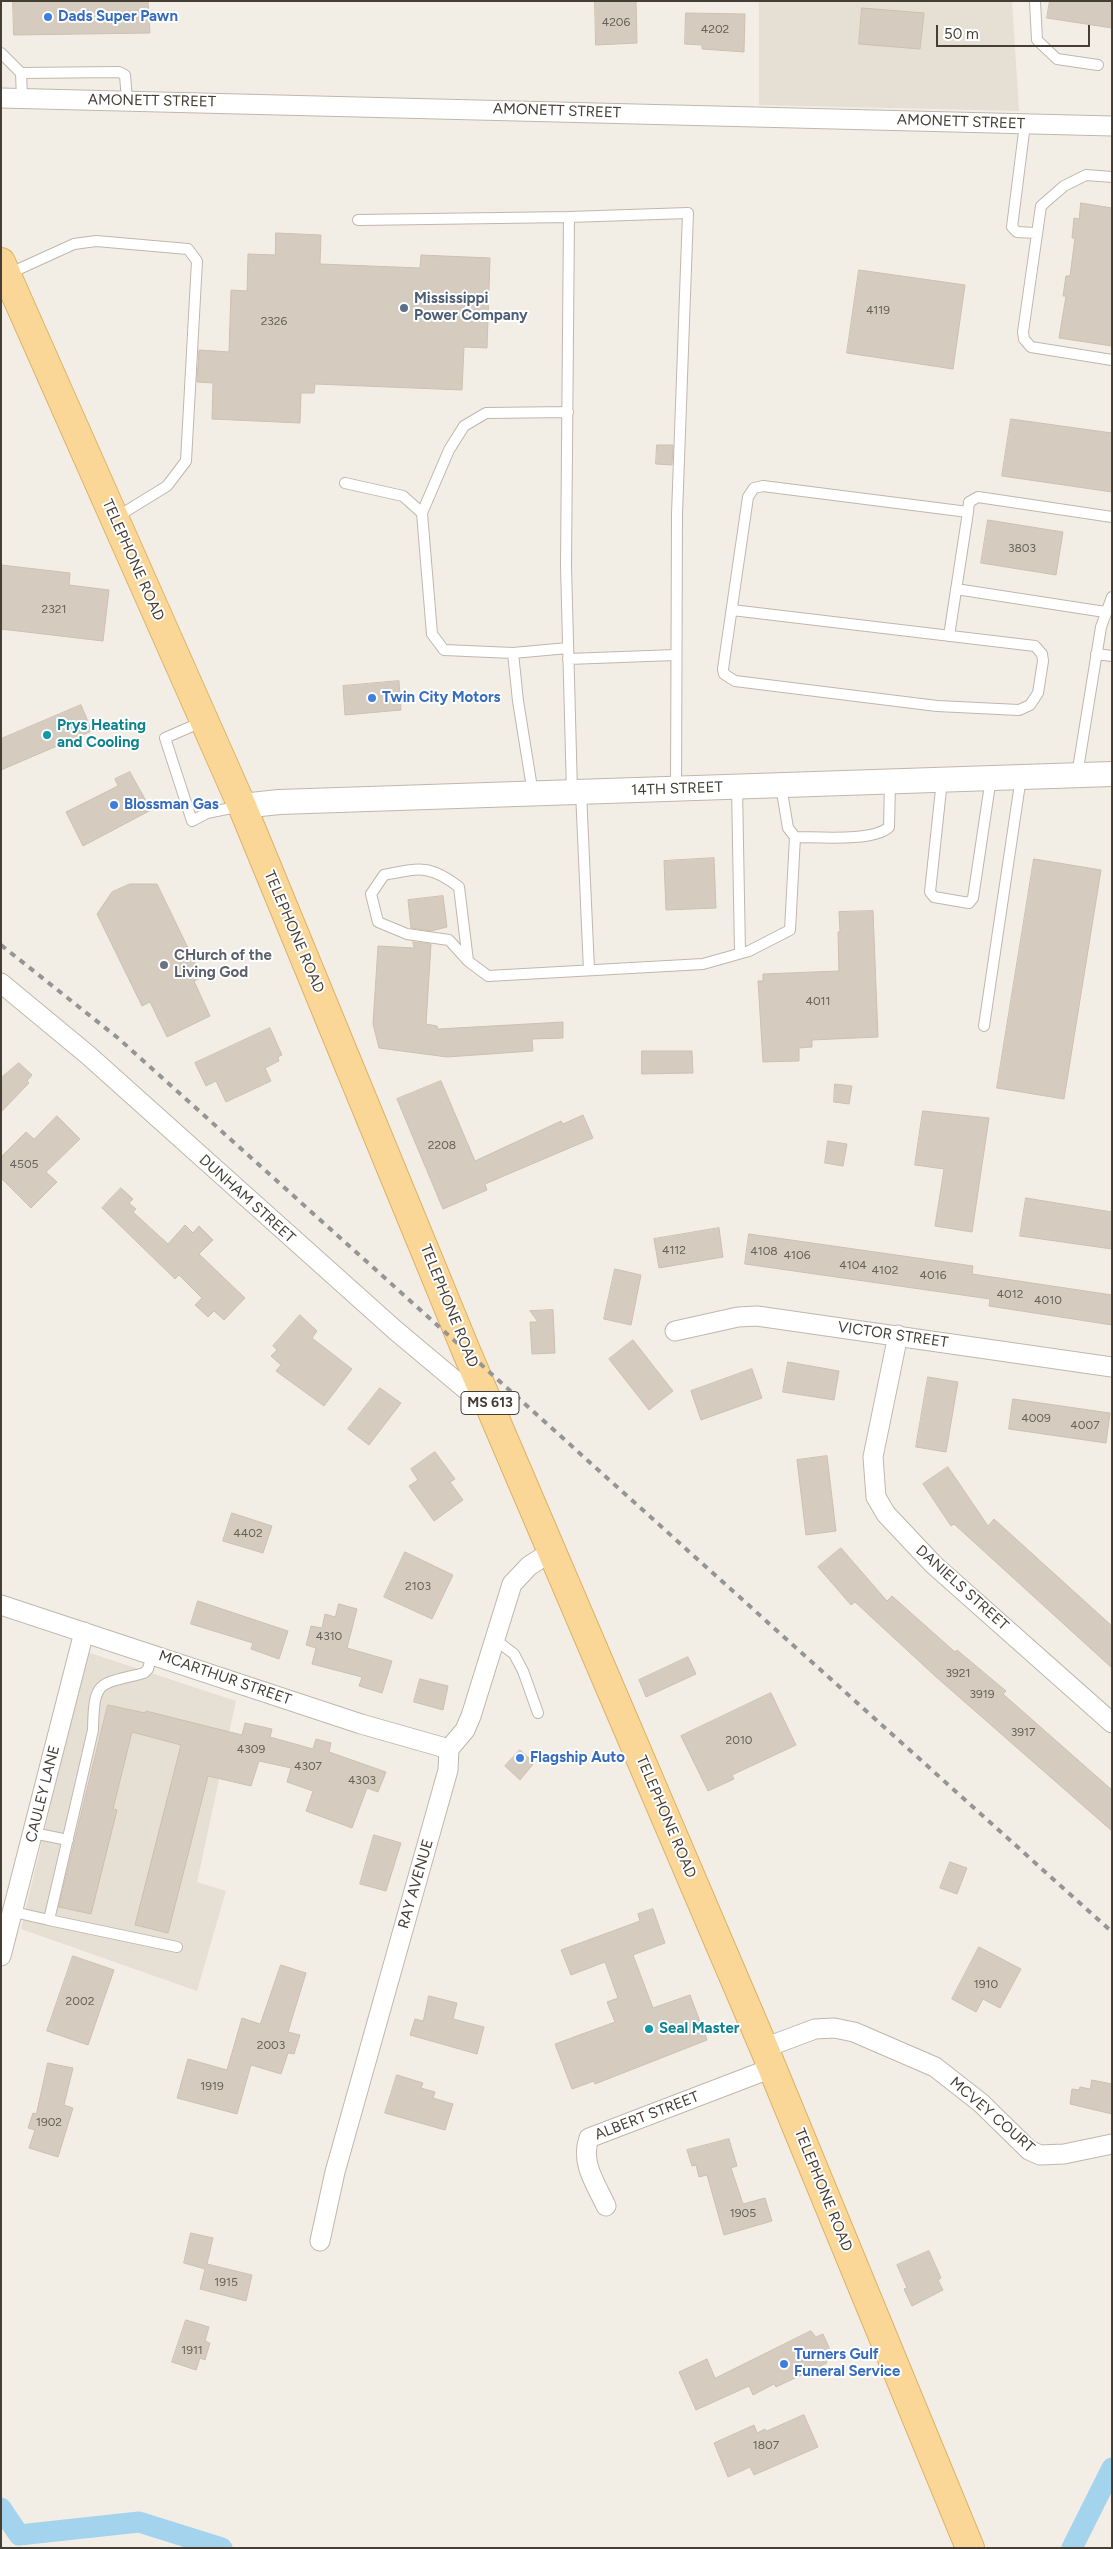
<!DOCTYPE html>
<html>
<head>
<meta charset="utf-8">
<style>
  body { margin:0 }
  #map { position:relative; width:1113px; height:2549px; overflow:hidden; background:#f2eee6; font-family:Figtree,sans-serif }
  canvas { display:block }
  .frame { position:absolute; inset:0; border:2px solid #443e35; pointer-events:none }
  .scale { position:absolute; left:936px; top:25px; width:154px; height:22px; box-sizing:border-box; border:2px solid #443e35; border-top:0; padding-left:6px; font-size:15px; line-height:18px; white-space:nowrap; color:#443e35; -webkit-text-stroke:4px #fff; paint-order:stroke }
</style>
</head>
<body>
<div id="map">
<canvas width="1113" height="2549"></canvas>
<div class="frame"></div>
<div class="scale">50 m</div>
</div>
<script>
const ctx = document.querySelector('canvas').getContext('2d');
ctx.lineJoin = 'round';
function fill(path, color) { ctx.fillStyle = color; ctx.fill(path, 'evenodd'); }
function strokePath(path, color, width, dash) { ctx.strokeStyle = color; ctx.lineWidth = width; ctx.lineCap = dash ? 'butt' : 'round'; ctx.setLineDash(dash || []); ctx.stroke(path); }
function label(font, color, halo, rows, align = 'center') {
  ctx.font = font + ' Figtree,sans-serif'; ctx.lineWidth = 4; ctx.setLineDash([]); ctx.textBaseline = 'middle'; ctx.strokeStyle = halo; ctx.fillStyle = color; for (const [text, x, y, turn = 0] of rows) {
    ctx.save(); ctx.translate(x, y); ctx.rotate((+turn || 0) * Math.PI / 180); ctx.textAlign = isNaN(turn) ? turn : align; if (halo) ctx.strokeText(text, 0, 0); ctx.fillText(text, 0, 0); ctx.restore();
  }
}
const residential = new Path2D(`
  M759 1H1012L1019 111 759 105Z
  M87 1652 236 1701 197 1882 226 1891 197 1991 21 1929Z`);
const canal = new Path2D(`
  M1 2508 19 2535 139 2522 222 2548
  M1072 2548 1112 2468`);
const building = new Path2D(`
  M13 1H148L150 33 14 35Z
  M595 1H636L637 43 596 45Z
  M1050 1H1112V28L1047 18Z
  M862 8 924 13 920 49 859 44Z
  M686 13 745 14 744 52 702 49V45L685 44Z
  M1081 203 1112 208V346L1059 338 1066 296H1063L1066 276H1070L1075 238H1072L1074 218 1079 219Z
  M276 233 321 235 320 264 420 268 421 255 490 258 487 348 464 347 462 390 315 384 314 393H301L300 423 212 419 213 383 197 382 199 350 229 352 231 290 247 291 248 254 275 255Z
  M859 270 965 285 953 369 847 353Z
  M1011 419 1112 433V492L1002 476Z
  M657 445H673L672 465 656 464Z
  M988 520 1063 532 1056 575 981 563Z
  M1 565 70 573 69 585 109 590 103 641 1 629Z
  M399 681 401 710 345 715 343 686Z
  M81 705 92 731 1 770V739Z
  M130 772 151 810 83 846 66 812 118 786 115 779Z
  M714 858 716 908 666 910 664 861Z
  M1034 859 1101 870 1064 1099 997 1088Z
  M130 884H157L202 977 194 981 210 1016 167 1037 150 1002 142 1006 97 914 112 892Z
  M443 896 447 927 431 931 411 928 408 900Z
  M873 911 878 1037 812 1040V1047L799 1048V1061L763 1062 758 981H763V974L839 971 838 932H840L839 912Z
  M413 942 431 944 426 1024 437 1026 438 1029 563 1022V1038L532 1039 533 1051 447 1057 379 1048 373 1024 378 946 414 948Z
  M270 1028 282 1055 278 1057 279 1061 265 1068 271 1081 226 1102 216 1081 206 1086 195 1063Z
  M642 1051H692L693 1073 642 1074Z
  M19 1063 32 1075 27 1081 29 1083 1 1112V1078Z
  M441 1081 475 1161 561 1121 563 1124 583 1115 593 1138 485 1184 487 1190 443 1209 397 1099Z
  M835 1084 852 1086 849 1104 834 1102Z
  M923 1111 989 1118 972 1232 935 1226 944 1169 915 1165Z
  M57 1116 80 1139 46 1172 57 1182 31 1208 1 1178V1157L26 1132 34 1139Z
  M828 1141 847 1144 843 1166 825 1163Z
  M121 1188 133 1199 129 1203 136 1209 133 1212 168 1244 185 1225 193 1233 199 1226 213 1240 199 1254 245 1298 224 1320 214 1311 208 1317 195 1305 202 1298 179 1275 175 1279 102 1208Z
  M1026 1198 1112 1212V1249L1020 1236Z
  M719 1228 723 1257 659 1268 654 1239Z
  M749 1234 973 1266 972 1274 1112 1295V1325L989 1306 990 1299 745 1264Z
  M615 1269 641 1275 631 1325 604 1319Z
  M553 1310 555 1353 532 1354 530 1322H538L530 1311Z
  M300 1315 317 1331 312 1338 352 1369 324 1406 276 1371 281 1365 271 1356 277 1350 273 1346Z
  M633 1340 673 1391 649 1410 609 1359Z
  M788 1362 839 1371 834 1400 783 1392Z
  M752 1369 762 1398 701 1420 691 1391Z
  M928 1377 958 1382 946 1452 916 1447Z
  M380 1388 401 1403 369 1445 348 1429Z
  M1013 1399 1110 1413 1106 1443 1009 1429Z
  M435 1452 455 1479 450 1482 463 1500 434 1521 409 1486 418 1480 411 1469Z
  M827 1456 836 1531 806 1535 797 1460Z
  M948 1467 988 1526 994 1519 1112 1626V1668L954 1524 951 1526 923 1484Z
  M232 1513 272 1526 263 1553 223 1541Z
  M841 1548 887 1601 892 1596 955 1652 957 1650 1006 1691 1003 1694 1112 1790V1831L935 1676 855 1602 851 1605 818 1567Z
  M405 1552 453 1575 432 1619 384 1597Z
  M198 1601 288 1631 279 1659 251 1649 253 1643 191 1624Z
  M339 1604 357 1609 347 1648 392 1661 382 1693 359 1686 362 1677 312 1664 316 1648 306 1645 311 1626 322 1628 325 1614 335 1617Z
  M688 1657 696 1674 646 1697 639 1680Z
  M420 1679 448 1686 443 1710 414 1702Z
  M771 1693 796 1745 732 1775 734 1779 708 1791 681 1736Z
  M108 1705 145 1713 146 1711 242 1735 245 1723 272 1729 270 1737 313 1749 316 1739 331 1743 329 1752 386 1772 378 1792 367 1788 352 1828 306 1811 313 1791 287 1782 291 1768 259 1761 251 1786 208 1776 168 1933 135 1925 181 1745 132 1732 113 1809 117 1810 91 1914 59 1907Z
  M520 1750 534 1763 520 1780 505 1766Z
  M374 1835 401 1843 386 1891 360 1884Z
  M950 1862 967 1868 957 1894 940 1888Z
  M653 1909 665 1943 633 1955 653 2008 690 1995 707 2040 595 2084 594 2081 572 2089 555 2044 615 2022 607 2002 618 1998 605 1962 571 1975 561 1950 640 1921 638 1914Z
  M979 1947 1021 1969 1000 2008 983 1999 976 2012 952 1999Z
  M73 1956 114 1970 88 2045 47 2031Z
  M281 1965 306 1973 288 2032 300 2035 294 2054 288 2053 281 2074 251 2065 237 2114 177 2098 188 2059 227 2070 242 2018 260 2024Z
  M429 1996 457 2003 453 2019 484 2027 477 2054 410 2035 415 2019 423 2021Z
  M48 2063 73 2068 64 2105 73 2108 58 2157 29 2148 35 2130 28 2128 33 2113 36 2114Z
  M397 2075 423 2083 421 2088 435 2092 433 2098 453 2104 445 2130 385 2113Z
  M1092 2080 1112 2084V2114L1070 2104 1072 2089 1079 2090 1080 2087 1090 2089Z
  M729 2139 737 2166 731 2168 743 2204 765 2198 772 2221 724 2235 707 2175 699 2177 696 2165 692 2166 687 2150Z
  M191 2233 213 2238 207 2264 252 2275 246 2301 200 2289 205 2269 184 2263Z
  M929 2251 941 2278 938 2280 943 2290 912 2306 904 2289 907 2288 897 2265Z
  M186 2320 209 2327 205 2341 210 2343 205 2360 200 2358 196 2370 172 2362Z
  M811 2331 816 2337 823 2334 831 2352 824 2355 827 2363 776 2387 774 2384 753 2395 749 2386 696 2410 679 2372 707 2359 715 2378Z
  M804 2415 818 2447 754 2475 750 2467 728 2477 714 2443 754 2425 757 2433 765 2429 766 2431Z`);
const service = new Path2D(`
  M1035 1 1037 40 1057 59 1098 65
  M1 53 21 73 22 98
  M21 73 119 72 125 75 127 101
  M1025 124 1012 227 1017 232 1036 233
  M1112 177 1086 175 1064 186 1041 206 1023 332 1024 339 1031 347 1112 360
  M358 220 569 217
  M8 274 74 244 96 241 188 249 197 261 186 461 167 486 115 518
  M345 483 403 496 422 513 432 634 444 650 513 653 568 648
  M422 513 449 450 464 426 486 413 568 412
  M956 589 1105 612
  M732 610 1035 646 1042 654 1043 661 1038 693 1030 705 1019 710 937 706 735 681 724 674 723 669 748 497 754 488 763 486 968 512 969 502 978 497 1112 517
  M949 636 968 512
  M513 653 518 701 533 794
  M1096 654 1112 656
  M568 659 675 655
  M204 721 165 738 192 821 207 813 241 806
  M1077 775 1101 627 1112 597
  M942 780 930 892 934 897 969 903 973 898 991 778
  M781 786 788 828 795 837C818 837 873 842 889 827L890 782
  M737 787 740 953
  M572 792 566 566 569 217 688 213 677 514 676 789
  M581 792 589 970
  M468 961 449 940 407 934 378 922 371 894 384 875C419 868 429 864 459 887L468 961 488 976 703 964 749 951 790 930 795 837
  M984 1026 1021 777
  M493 1638 514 1654 523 1671 538 1713
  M33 1833 68 1840
  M14 1912 49 1920 93 1730C94 1679 98 1685 144 1673L148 1669 152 1654
  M49 1920 177 1947`);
const minor = new Path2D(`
  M1 98 1112 126
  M1 983 88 1055 395 1330 488 1408
  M675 1331 738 1317 757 1316 1112 1367
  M898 1335 873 1457 876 1497 886 1514 934 1565 1112 1723
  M1 1605 361 1724 449 1749
  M1 1956 84 1632
  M764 2048 815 2029 834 2028 854 2032 935 2067 981 2103 1029 2150 1040 2155 1064 2154 1112 2144
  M606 2206C596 2184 580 2163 589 2138L772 2068
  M320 2241 335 2172 448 1770 449 1749 465 1730 471 1716 512 1584 529 1566 552 1551`);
const tertiary = new Path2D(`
  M242 806 279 802 1112 774`);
const primary = new Path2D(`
  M1 262 242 806 467 1353 764 2048 970 2548`);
const rail = new Path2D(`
  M1 945 118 1038 1112 1932`);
const markers = [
  [48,17,5,"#3f7fe0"],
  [404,308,5,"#5c6f8a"],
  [372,698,5,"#3f7fe0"],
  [47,735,5,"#0f9aa8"],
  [114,805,5,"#3f7fe0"],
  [164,965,5,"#6b7280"],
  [520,1758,5,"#3f7fe0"],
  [649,2029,5,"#0f9aa8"],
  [784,2364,5,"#3f7fe0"]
];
const numberNames = [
  ["4206",616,22],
  ["4202",715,29],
  ["4119",878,310],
  ["2326",274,321],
  ["3803",1022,548],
  ["2321",54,609],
  ["4011",818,1001],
  ["2208",442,1145],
  ["4505",24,1164],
  ["4112",674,1250],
  ["4108",764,1251],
  ["4106",797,1255],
  ["4104",853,1265],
  ["4102",885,1270],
  ["4016",933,1275],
  ["4012",1010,1294],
  ["4010",1048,1300],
  ["4009",1036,1418],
  ["4007",1085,1425],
  ["4402",248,1533],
  ["2103",418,1586],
  ["4310",329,1636],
  ["3921",958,1673],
  ["3919",982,1694],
  ["3917",1023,1732],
  ["2010",739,1740],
  ["4309",251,1749],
  ["4307",308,1766],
  ["4303",362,1780],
  ["1910",986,1984],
  ["2002",80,2001],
  ["2003",271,2045],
  ["1919",212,2086],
  ["1902",49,2122],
  ["1905",743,2213],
  ["1915",226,2282],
  ["1911",192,2350],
  ["1807",766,2445]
];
const shields = [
  [490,1403,58]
];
const shieldNames = [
  ["MS 613",490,1403]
];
const shopNames = [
  ["Dads Super Pawn",58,17],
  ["Twin City Motors",382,698],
  ["Blossman Gas",124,805],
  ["Flagship Auto",530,1758],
  ["Turners Gulf",794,2355],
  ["Funeral Service",794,2372]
];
const streetNames = [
  ["AMONETT STREET",152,101,1],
  ["AMONETT STREET",557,111,2],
  ["AMONETT STREET",961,122,2],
  ["TELEPHONE ROAD",133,560,66],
  ["14TH STREET",677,789,-2],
  ["TELEPHONE ROAD",294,932,67],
  ["DUNHAM STREET",247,1199,42],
  ["TELEPHONE ROAD",449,1306,68],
  ["VICTOR STREET",893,1335,8],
  ["DANIELS STREET",962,1588,42],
  ["MCARTHUR STREET",225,1678,19],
  ["CAULEY LANE",43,1794,-76],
  ["TELEPHONE ROAD",666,1817,67],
  ["RAY AVENUE",416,1884,-74],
  ["MCVEY COURT",992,2115,41],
  ["ALBERT STREET",647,2116,-21],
  ["TELEPHONE ROAD",823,2190,68]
];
const serviceNames = [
  ["Mississippi",414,299],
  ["Power Company",414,316]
];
const cultureNames = [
  ["Prys Heating",57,726],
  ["and Cooling",57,743],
  ["Seal Master",659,2029]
];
const worshipNames = [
  ["CHurch of the",174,956],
  ["Living God",174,973]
];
fill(residential, '#e6dfd4');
strokePath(canal, '#a4d4ed', 21);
fill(building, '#d6cbbf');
strokePath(building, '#cec0af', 1);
strokePath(service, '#c0b7ac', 12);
strokePath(minor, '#c0b7ac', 21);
strokePath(tertiary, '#c0b7ac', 26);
strokePath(primary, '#deb268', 30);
strokePath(service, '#fff', 10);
strokePath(minor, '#fff', 19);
strokePath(tertiary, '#fff', 24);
strokePath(primary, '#fad797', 28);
strokePath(rail, '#959595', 4, [6, 6]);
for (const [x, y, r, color] of markers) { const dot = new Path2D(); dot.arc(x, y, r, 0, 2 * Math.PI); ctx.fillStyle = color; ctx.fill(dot); strokePath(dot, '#fff', 2); }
label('12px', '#686158', null, numberNames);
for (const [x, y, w] of shields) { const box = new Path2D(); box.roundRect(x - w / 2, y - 11.5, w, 23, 4); ctx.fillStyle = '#fff'; ctx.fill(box); strokePath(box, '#443e35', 1); }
label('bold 14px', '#443e35', null, shieldNames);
label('bold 15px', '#366cbe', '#fff', shopNames, 'left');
label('15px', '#443e35', '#fff', streetNames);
label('bold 15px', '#4e5e75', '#fff', serviceNames, 'left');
label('bold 15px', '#0d838f', '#fff', cultureNames, 'left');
label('bold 15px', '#5b616d', '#fff', worshipNames, 'left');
</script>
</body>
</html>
